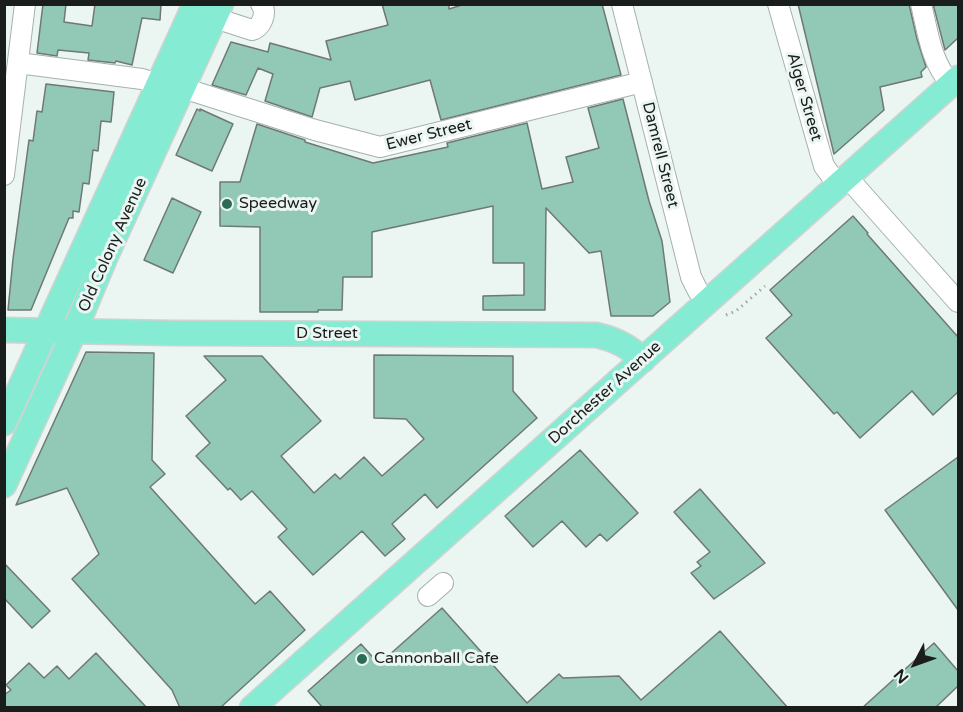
<!DOCTYPE html>
<html>
<head>
<meta charset="utf-8">
<style>
  body { margin:0 }
  #map { position:relative; width:963px; height:712px; overflow:hidden; background:#ebf6f2; font-family:"Varela Round",sans-serif }
  canvas { display:block }
  .frame { position:absolute; inset:0; border:6px solid #191d1c; pointer-events:none }
  .north { position:absolute; left:885px; top:634px; width:60px; height:60px; -webkit-text-stroke:4px #ebf6f2; paint-order:stroke; rotate:229deg; font-size:16px; font-weight:700; line-height:24px; text-align:center; color:#191d1c }
  .north::after { content:''; display:block; margin:auto; width:21px; height:27px; background:#191d1c; clip-path:polygon(50% 0,100% 100%,50% 72%,0 100%) }
</style>
</head>
<body>
<div id="map">
<canvas width="963" height="712"></canvas>
<div class="frame"></div>
<div class="north">N</div>
</div>
<script>
const ctx = document.querySelector('canvas').getContext('2d');
ctx.lineJoin = 'round';
function fill(path, color) { ctx.fillStyle = color; ctx.fill(path, 'evenodd'); }
function strokePath(path, color, width, dash) { ctx.strokeStyle = color; ctx.lineWidth = width; ctx.lineCap = dash ? 'butt' : 'round'; ctx.setLineDash(dash || []); ctx.stroke(path); }
function label(font, color, halo, rows, align = 'center') {
  ctx.font = font + ' "Varela Round",sans-serif'; ctx.lineWidth = 6; ctx.setLineDash([]); ctx.textBaseline = 'middle'; ctx.strokeStyle = halo; ctx.fillStyle = color; for (const [text, x, y, turn = 0] of rows) {
    ctx.save(); ctx.translate(x, y); ctx.rotate((+turn || 0) * Math.PI / 180); ctx.textAlign = isNaN(turn) ? turn : align; if (halo) ctx.strokeText(text, 0, 0); ctx.fillText(text, 0, 0); ctx.restore();
  }
}
const building = new Path2D(`
  M43 4H66L64 22 92 26 95 4H161L160 20 142 18 132 65 116 61 115 63 88 60 89 53 58 50 57 56 37 53Z
  M382 4H449V9L465 4H602L621 75 441 120 430 80 355 100 350 81 320 88 312 117 265 101 273 74 258 68 246 95 212 85 231 42 268 52 270 43 331 60 326 41 388 25Z
  M798 4H909L917 39 926 67 921 72 922 77 880 87 884 110 834 154Z
  M933 4H958V38L945 50Z
  M46 84 114 92 111 122 101 121 98 151 93 150 89 184 83 183 79 212 73 211V218H69L31 310H8L13 259 29 140 33 141 37 111 42 112Z
  M623 99 649 201 662 241 670 302 653 316H611L601 251 589 253 546 208 545 310H483V296L524 295V263H493V206L372 232V277H343L342 310H318V312H260V227L220 226V182H240L257 124 305 140V142L373 163 448 147 447 143 527 123 542 189 573 182 566 157 599 148 588 108Z
  M197 109 200 111V109L233 124 212 171 176 155Z
  M172 198 201 212 173 273 144 260Z
  M853 216 868 233 867 234 958 337V392L933 415 912 391 860 438 837 412 834 414 766 338 792 315 770 290Z
  M86 352 154 353 152 460 165 474 150 487 255 604 270 591 305 630 220 708H180L172 690 72 579 99 554 67 488 16 505Z
  M374 355 513 356V391L537 418 437 508 425 494 392 524 405 539 385 556 362 531 313 575 278 537 287 529 252 491 241 500 230 488 228 490 196 456 210 443 186 416 226 380 204 356H262L321 421 281 456 314 493 335 474 340 479 364 457 382 476 424 439 406 419 374 418Z
  M580 450 638 513 607 541 600 534 586 547 562 521 533 547 505 516Z
  M958 457V610L885 510Z
  M700 489 765 563 714 599 691 573 701 566 697 562 710 552 674 512Z
  M4 563 50 611 32 628 4 598Z
  M442 608 527 703 559 674 563 678 619 676 641 700 720 631 788 708H323L308 691 361 644 379 664Z
  M934 643 958 671V686L935 708H862Z
  M96 653 147 708H4V695L11 690 6 685 29 663 44 678 57 666 69 679Z`);
const path = new Path2D(`
  M726 315 736 311 765 286`);
const minor = new Path2D(`
  M622 4 691 277 698 291 707 302
  M778 4 824 166 838 185
  M921 4C928 33 931 62 951 84
  M215 18 252 30C261 28 268 13 261 4
  M18 63 142 79 159 84
  M183 88 315 130 380 147 642 82
  M4 175 25 4
  M847 177 958 302
  M428 596 443 583`);
const major = new Path2D(`
  M4 330 172 333 596 335C615 339 629 346 643 360
  M4 423 195 4
  M4 485 75 330 105 258 221 4
  M252 708 958 78`);
const markers = [
  [227,204,6,"#2b6b58"],
  [362,659,6,"#2b6b58"]
];
const streetNames = [
  ["Alger Street",804,97,74],
  ["Ewer Street",429,135,-14],
  ["Damrell Street",660,155,76],
  ["Old Colony Avenue",113,245,-66],
  ["D Street",327,334],
  ["Dorchester Avenue",605,393,-42]
];
const poiNames = [
  ["Speedway",239,204],
  ["Cannonball Cafe",374,659]
];
fill(building, '#92c8b6');
strokePath(building, '#6f7875', 1.5);
strokePath(minor, '#a6b1ad', 22);
strokePath(major, '#d1d2d2', 27);
strokePath(path, '#9fa8a5', 3, [1.5, 4.5]);
strokePath(minor, '#fff', 20);
strokePath(major, '#85ecd3', 24);
for (const [x, y, r, color] of markers) { const dot = new Path2D(); dot.arc(x, y, r, 0, 2 * Math.PI); ctx.fillStyle = color; ctx.fill(dot); strokePath(dot, '#ebf6f2', 2); }
label('16px', '#191d1c', '#ebf6f2', streetNames);
label('16px', '#191d1c', '#ebf6f2', poiNames, 'left');
</script>
</body>
</html>
